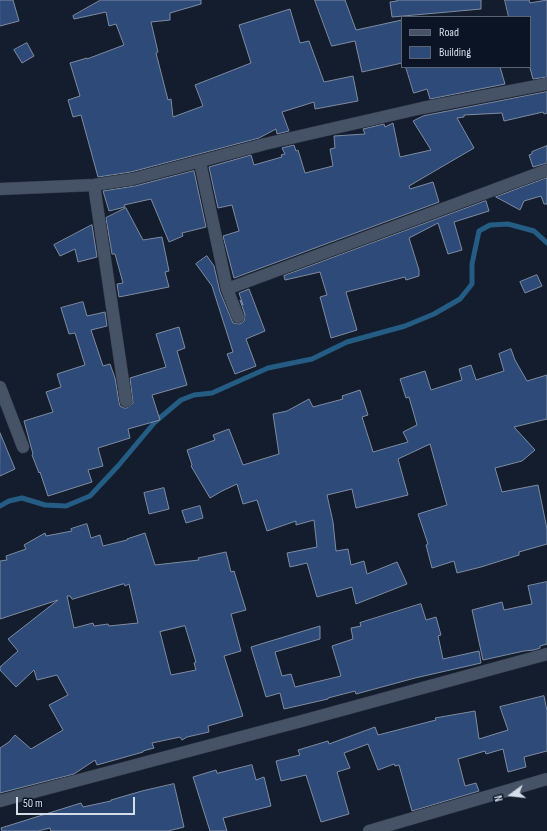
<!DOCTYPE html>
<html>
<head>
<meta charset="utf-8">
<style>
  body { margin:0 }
  #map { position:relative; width:547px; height:831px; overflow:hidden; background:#131d2e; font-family:"Sofia Sans Condensed",sans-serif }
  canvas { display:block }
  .legend { position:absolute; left:401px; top:16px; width:130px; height:52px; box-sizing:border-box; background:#0a1424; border:1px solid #5b6473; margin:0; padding:5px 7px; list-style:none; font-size:12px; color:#d5dde9 }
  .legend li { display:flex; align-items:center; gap:8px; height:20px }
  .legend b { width:20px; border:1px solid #5b6473 }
  .north { position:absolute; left:491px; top:775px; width:40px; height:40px; -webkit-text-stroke:3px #0a1424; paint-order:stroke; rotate:255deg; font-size:11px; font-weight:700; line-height:16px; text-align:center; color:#d5dde9 }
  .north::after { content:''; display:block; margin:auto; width:14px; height:18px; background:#d5dde9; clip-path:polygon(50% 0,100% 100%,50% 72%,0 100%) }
  .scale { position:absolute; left:16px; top:797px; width:119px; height:18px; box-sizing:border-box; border:2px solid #d5dde9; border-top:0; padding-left:5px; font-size:12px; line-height:14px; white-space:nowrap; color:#d5dde9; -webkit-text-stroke:3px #0a1424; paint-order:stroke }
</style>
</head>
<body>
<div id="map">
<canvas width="547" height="831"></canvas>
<ul class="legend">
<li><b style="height:5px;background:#465266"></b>Road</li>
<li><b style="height:11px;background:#2e4a79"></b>Building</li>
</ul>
<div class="north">N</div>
<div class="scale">50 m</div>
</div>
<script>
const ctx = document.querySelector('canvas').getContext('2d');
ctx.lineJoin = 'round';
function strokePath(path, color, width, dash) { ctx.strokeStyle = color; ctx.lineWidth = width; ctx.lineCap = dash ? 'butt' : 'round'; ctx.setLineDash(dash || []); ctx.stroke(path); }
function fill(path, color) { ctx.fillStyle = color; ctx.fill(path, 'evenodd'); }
const stream = new Path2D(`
  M0 506 9 501 22 498 45 505 66 506 90 496 118 466 155 422 181 400 194 395 212 393 268 368 312 359 347 342 405 326 434 314 460 299 472 284V264L479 231 490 225 508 224 534 231 547 243`);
const building = new Path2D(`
  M0 0H13L19 21 0 26Z
  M101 0H201V4L170 13V20L151 22 158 52 156 53 168 100 171 99 173 117 203 106 195 85 251 63 239 25 290 9 300 43 309 41 324 82 353 76 358 101 315 109 314 102 282 112 289 131 277 134 276 129 259 138 131 172 98 177 81 115 73 117 68 100 80 96 70 63 87 58V59L124 45 116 24 109 26 106 12 74 19 73 16Z
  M315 0H345L356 30 402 20V63L362 72 355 41 332 46Z
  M397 0H481V9L392 17 390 2 397 1Z
  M505 0H529L530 3 547 0V77L533 79 530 68V17H509Z
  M27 43 34 56 22 63 14 50Z
  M406 67H500L505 84 430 99 427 89 414 93Z
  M547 92V113L544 114 543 112 504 121 502 113 464 115V117L457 118 474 148 409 186 410 189 433 182 439 202 234 278 223 236 239 231 232 205 218 208 209 167 251 155 254 165 282 157 281 155 285 154 282 148 294 145 296 151 298 150 305 173 333 166 330 149 335 148 334 136 365 134 363 129 384 124 385 127 393 123 400 157 431 150 413 121 423 116Z
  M547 146V163L533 167 529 155 532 154V152Z
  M194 171 206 227 182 233 183 236 169 242 151 199 124 205 125 207 109 211 103 191 135 186Z
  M547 178V204H544L541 196 524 201 520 210 496 197Z
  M486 201 489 211 454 222 462 250 448 254 438 223 409 238 419 270V276L406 280 405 277 346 292 357 330 331 338 320 297 327 295 320 272 285 280 284 276Z
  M126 208 143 240 162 237 169 271 165 272 169 287 119 297 117 284 123 283 115 254H112L106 218Z
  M92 225 97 257 78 262 75 249 60 256 54 245Z
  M207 256 214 266 220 292 233 323 240 324 244 321 245 315 240 300 243 305 239 293 249 289 265 331 246 339 256 366 235 374 227 354 233 352 212 286 196 264Z
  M537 275 542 286 525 293 520 282Z
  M83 302 87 316 105 312 107 326 91 330 103 366 110 364 115 378 119 402 120 406 124 408H127L133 403 130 378 166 367 156 334 179 327 185 348 177 351 187 385 152 395 160 420 128 429 130 438 98 448 103 466 88 470 92 482 48 496 40 472 39 473 32 455 33 454 24 421 53 412 46 392 61 387 57 374 85 365 75 333 69 334 61 308Z
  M511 349 515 360 527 381 547 375V419L514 427 535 450 522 461 495 468 502 492 538 485 547 529V544L519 552V555L481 567 457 573 454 561 432 568 426 545 428 544 418 514 447 505 430 444 398 459 408 495 356 508 352 489 327 495 333 522 336 551 348 549 351 565 364 561 367 574 397 562 407 584 356 604 352 587 317 597 307 563 290 567 287 553 317 547 314 520 296 525V521L267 531 257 500 243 504 237 484 222 491 210 498 191 466 192 465 187 450 215 440 213 435 229 429 243 465 279 454 273 414 287 411 309 399 313 407 343 399 342 396 360 390 368 415 362 417 373 452 408 442 403 432 417 425 409 397 406 398 400 379 425 371 431 390 462 380 459 369 471 365 476 380 504 371 499 354Z
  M0 433 15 469 0 476Z
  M164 488 169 509 149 514 144 493Z
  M200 506 203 518 186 523 182 511Z
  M87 524 91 538 100 535 103 546 127 540V539L145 533 155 565 199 560 198 558 226 552 231 572 234 571 246 610 231 614 241 651 224 656 243 716 208 726 209 732 187 737 182 740 180 737 152 743 154 748 143 751V752L97 765 95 760 74 774 0 793V748L9 742 15 735 31 749 63 730 49 705 68 695 57 675 37 680 34 670 16 687 0 670V667L18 651 8 639 58 600 0 619V561L7 560 6 556 26 549 24 545 45 533 46 536 72 531 71 529ZM124 584 125 586 129 584 138 623 109 626 108 624 94 626 93 623 74 628 67 596H70L72 599ZM185 626 196 662 194 663 196 670 171 675 160 632Z
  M547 582V644L540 646V648L534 650 524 651 483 660 472 610 502 602 504 610 532 604 528 586Z
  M421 604 426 620 436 617 441 635 438 636 443 659 479 651 481 663 415 678 356 694 355 691 328 698V699L284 709 280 693 266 697 251 647 320 626V639L275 652 282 676 291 674 295 687 341 676 332 646 353 639 351 628 361 626 360 623Z
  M544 696 547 711V751L524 757 526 767 508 772 503 749 486 754 485 751 458 759 465 786 476 783 479 791 412 811 399 765 395 766 394 764 378 770 368 744 344 753 350 768 337 772 349 814 321 822 306 775 281 781 276 761 300 755 298 750 328 741 329 744 375 727 378 735 436 720 435 718 475 711 479 739 508 730 500 707Z
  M252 765 256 780 264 777 271 806 223 818 227 831H210L193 777 216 770 217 773Z
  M174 784 184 827 168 831H51L50 828 38 831H2L1 828 81 803 83 807 111 801V800L142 791Z`);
const street = new Path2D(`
  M200 162 227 289 238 317
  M94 185 126 401
  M0 189 94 185 133 179 265 144 422 108 547 84
  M227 289 547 170
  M0 387 23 447
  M0 801 298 722 547 654
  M369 831 547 779`);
strokePath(stream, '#255c83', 5);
fill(building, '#2e4a79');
strokePath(building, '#7e8ca1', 1);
strokePath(street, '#303644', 13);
strokePath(street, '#465266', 12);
</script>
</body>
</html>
